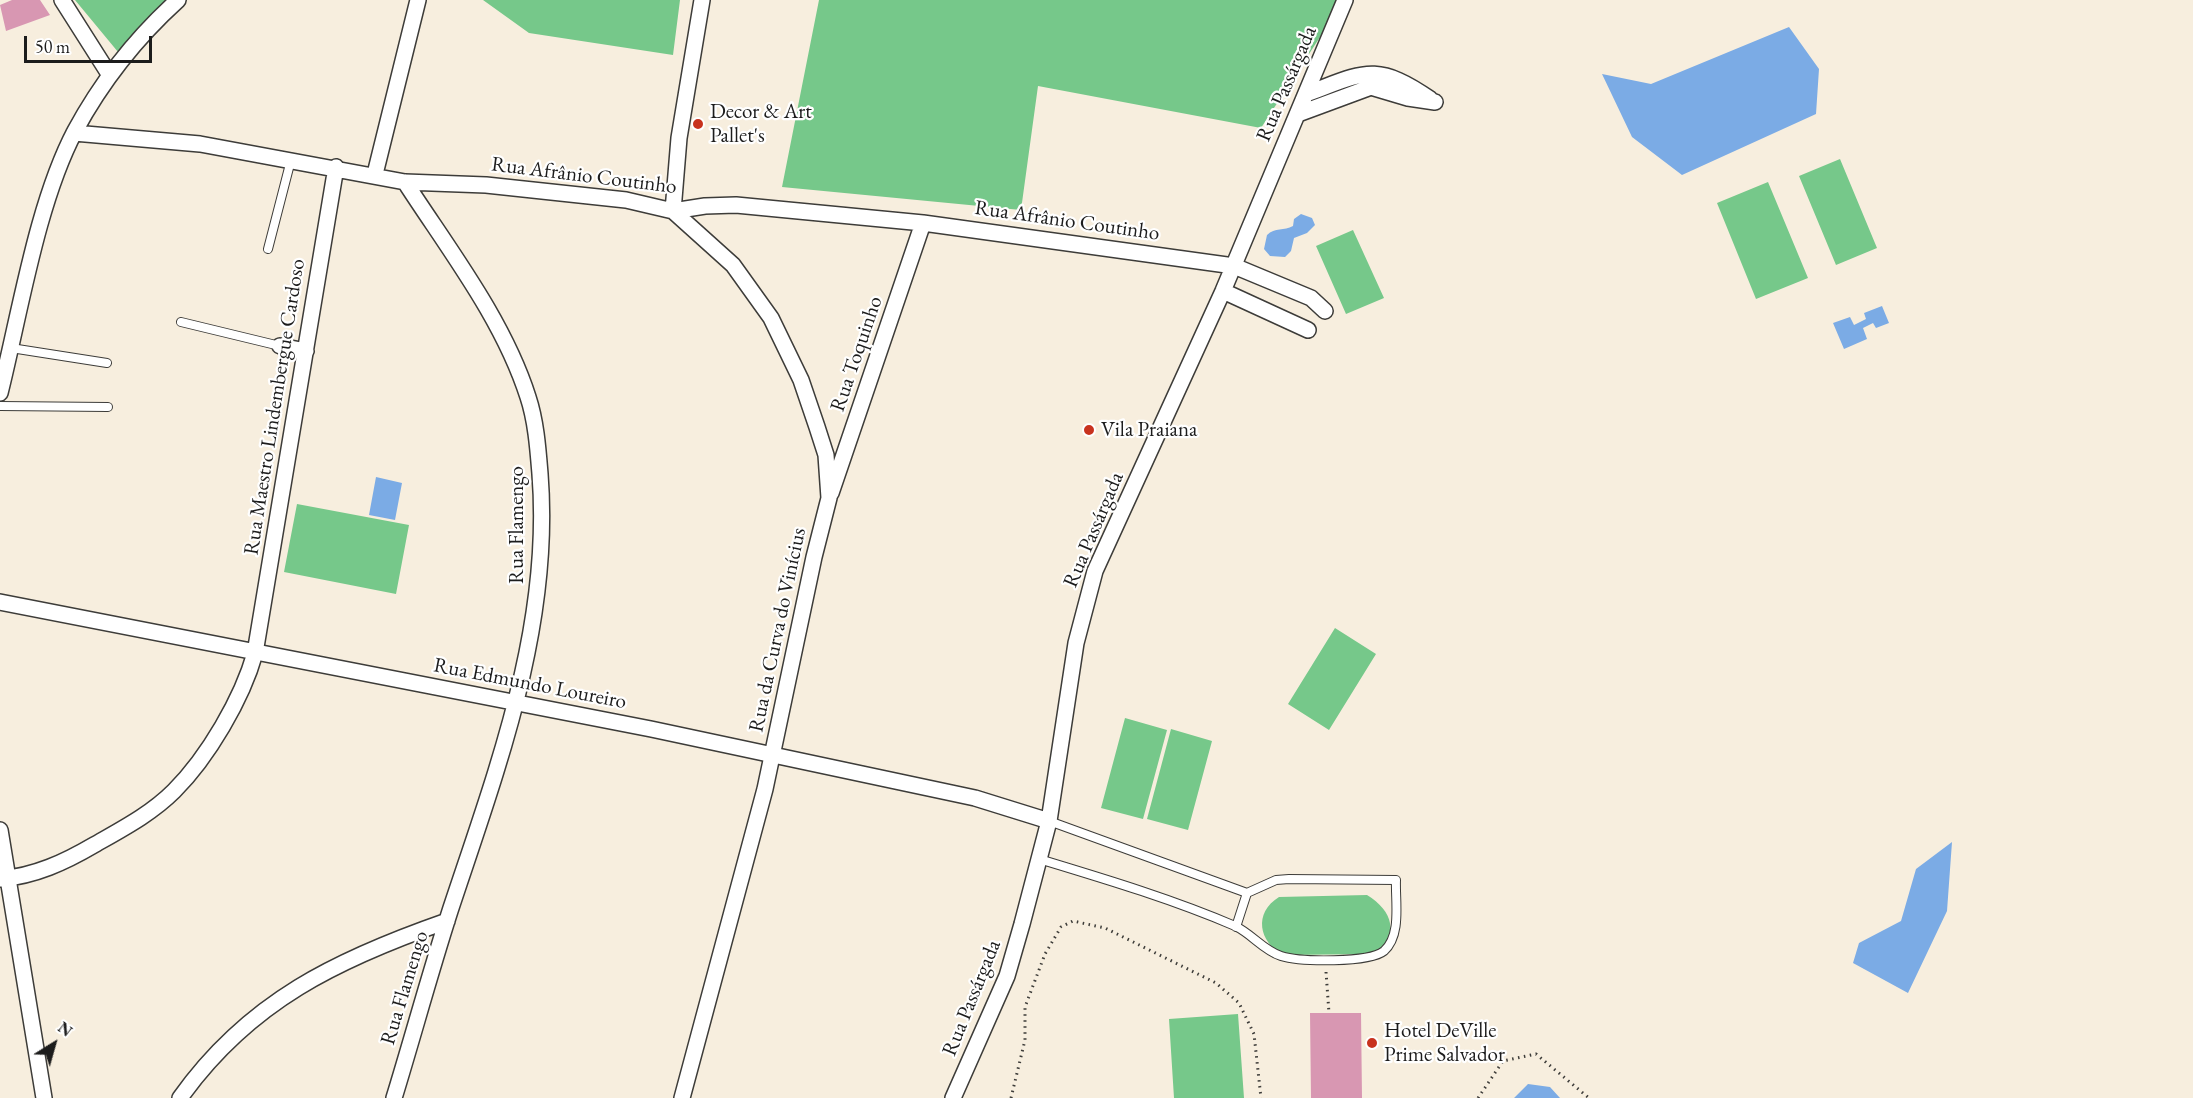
<!DOCTYPE html>
<html>
<head>
<meta charset="utf-8">
<style>
  body { margin:0 }
  #map { position:relative; width:2193px; height:1098px; overflow:hidden; background:#f7eede; font-family:"EB Garamond",serif }
  canvas { display:block }
  .north { position:absolute; left:24px; top:1014px; width:60px; height:60px; -webkit-text-stroke:4px #fff; paint-order:stroke; rotate:37deg; font-size:16px; font-weight:700; line-height:24px; text-align:center; color:#1c1c1c }
  .north::after { content:''; display:block; margin:auto; width:21px; height:27px; background:#1c1c1c; clip-path:polygon(50% 0,100% 100%,50% 72%,0 100%) }
  .scale { position:absolute; left:24px; top:36px; width:128px; height:27px; box-sizing:border-box; border:3px solid #1c1c1c; border-top:0; padding-left:8px; font-size:18px; line-height:21px; white-space:nowrap; color:#1c1c1c; -webkit-text-stroke:4px #fff; paint-order:stroke }
</style>
</head>
<body>
<div id="map">
<canvas width="2193" height="1098"></canvas>
<div class="north">N</div>
<div class="scale">50 m</div>
</div>
<script>
const ctx = document.querySelector('canvas').getContext('2d');
ctx.lineJoin = 'round';
function fill(path, color) { ctx.fillStyle = color; ctx.fill(path, 'evenodd'); }
function strokePath(path, color, width, dash) { ctx.strokeStyle = color; ctx.lineWidth = width; ctx.lineCap = dash ? 'butt' : 'round'; ctx.setLineDash(dash || []); ctx.stroke(path); }
function label(font, color, halo, rows, align = 'center') {
  ctx.font = font + ' "EB Garamond",serif'; ctx.lineWidth = 4.5; ctx.setLineDash([]); ctx.textBaseline = 'middle'; ctx.strokeStyle = halo; ctx.fillStyle = color; for (const [text, x, y, turn = 0] of rows) {
    ctx.save(); ctx.translate(x, y); ctx.rotate((+turn || 0) * Math.PI / 180); ctx.textAlign = isNaN(turn) ? turn : align; if (halo) ctx.strokeText(text, 0, 0); ctx.fillText(text, 0, 0); ctx.restore();
  }
}
const green = new Path2D(`
  M75 0H178L123 58Z
  M483 0H680L673 55 529 33Z
  M819 0H1344L1261 128 1038 86 1021 210 782 187Z
  M1840 159 1877 248 1836 265 1799 176Z
  M1768 182 1808 278 1756 299 1717 203Z
  M1353 230 1384 298 1346 314 1316 246Z
  M297 504 409 525 396 594 284 572Z
  M1335 628 1376 654 1329 730 1288 704Z
  M1125 718 1167 730 1143 819 1101 808Z
  M1171 729 1212 741 1188 830 1147 819Z
  M1367 895C1393 911 1400 934 1374 954L1283 955C1259 942 1253 913 1279 897Z
  M1238 1014 1244 1098H1174L1169 1019Z`);
const water = new Path2D(`
  M1789 27 1819 69 1816 114 1682 175 1632 137 1602 74 1651 84Z
  M1301 214 1312 218 1315 225 1307 233 1294 238 1291 251 1285 257 1270 256 1264 249 1267 235C1275 227 1284 231 1293 226L1294 219Z
  M1882 306 1889 323 1876 328 1873 323 1863 328 1867 339 1844 349 1833 323 1850 317 1854 325 1866 319 1864 313Z
  M376 477 402 483 395 520 369 515Z
  M1952 842 1947 911 1908 993 1853 963 1859 943 1901 921 1916 869Z
  M1528 1084 1550 1087 1560 1098H1514Z`);
const building = new Path2D(`
  M12 0H40L50 15 6 31 0 5Z
  M1310 1013H1361L1362 1098H1311Z`);
const path = new Path2D(`
  M1326 972 1329 1013
  M1011 1098 1025 1040V1007L1045 954 1061 927 1073 921 1105 928 1216 983 1239 1003 1254 1034 1261 1098
  M1478 1098 1503 1061 1536 1054 1589 1098`);
const service = new Path2D(`
  M268 249 291 160
  M181 322 280 346
  M11 348 107 363
  M0 406 108 407
  M1049 821 1247 893
  M1039 859C1105 879 1172 899 1235 926 1252 934 1263 950 1281 956 1300 962 1369 963 1384 951 1402 935 1395 901 1396 880L1289 879 1276 880 1247 893 1236 927`);
const minor = new Path2D(`
  M62 0 109 74
  M1306 94C1363 73 1375 61 1430 99
  M1298 114 1371 87 1408 98 1435 102
  M74 133 200 144 405 182 486 185 626 200 673 211 705 206 736 205 923 223 1234 266 1311 298 1325 311
  M375 174 418 0
  M673 211 733 265 771 318 801 380 817 427 826 455 829 498 814 557 765 789 682 1098
  M673 211 679 138 702 0
  M1223 291 1308 330
  M280 346 306 351
  M0 393C20 313 37 203 75 131 102 81 136 38 178 0
  M831 493 923 223
  M0 602 651 729 975 798 1049 821
  M0 830 44 1098
  M0 879C35 876 65 862 94 845 122 829 151 814 174 791 208 757 242 699 255 653L336 167
  M180 1098C249 1001 338 959 447 921
  M394 1098C413 1036 430 973 450 911 497 769 552 626 540 474 538 449 536 421 528 397 503 319 449 250 405 182
  M953 1098 1007 976 1022 924 1049 821 1076 643 1095 571 1223 291 1345 0`);
const markers = [
  [698,124,6,"#c8321e"],
  [1089,430,6,"#c8321e"],
  [1372,1043,6,"#c8321e"]
];
const streetNames = [
  ["Rua Passárgada",1287,84,-67],
  ["Rua Afrânio Coutinho",584,176,7],
  ["Rua Afrânio Coutinho",1067,221,8],
  ["Rua Toquinho",857,354,-71],
  ["Rua Maestro Lindembergue Cardoso",275,407,-81],
  ["Rua Flamengo",517,525,-90],
  ["Rua Passárgada",1094,530,-67],
  ["Rua da Curva do Vinícius",778,630,-78],
  ["Rua Edmundo Loureiro",530,684,11],
  ["Rua Flamengo",405,988,-73],
  ["Rua Passárgada",972,998,-68]
];
const poiNames = [
  ["Decor & Art",710,112],
  ["Pallet's",710,136],
  ["Vila Praiana",1101,430],
  ["Hotel DeVille",1384,1031],
  ["Prime Salvador",1384,1055]
];
fill(green, '#76c88a');
fill(water, '#7babe5');
fill(building, '#d897b2');
strokePath(service, '#3d3c39', 10);
strokePath(minor, '#3d3c39', 18);
strokePath(path, '#3d3c39', 3, [1.5, 4.5]);
strokePath(service, '#fff', 8);
strokePath(minor, '#fff', 15);
for (const [x, y, r, color] of markers) { const dot = new Path2D(); dot.arc(x, y, r, 0, 2 * Math.PI); ctx.fillStyle = color; ctx.fill(dot); strokePath(dot, '#fff', 2); }
label('21px', '#1c1c1c', '#fff', streetNames);
label('21px', '#1c1c1c', '#fff', poiNames, 'left');
</script>
</body>
</html>
